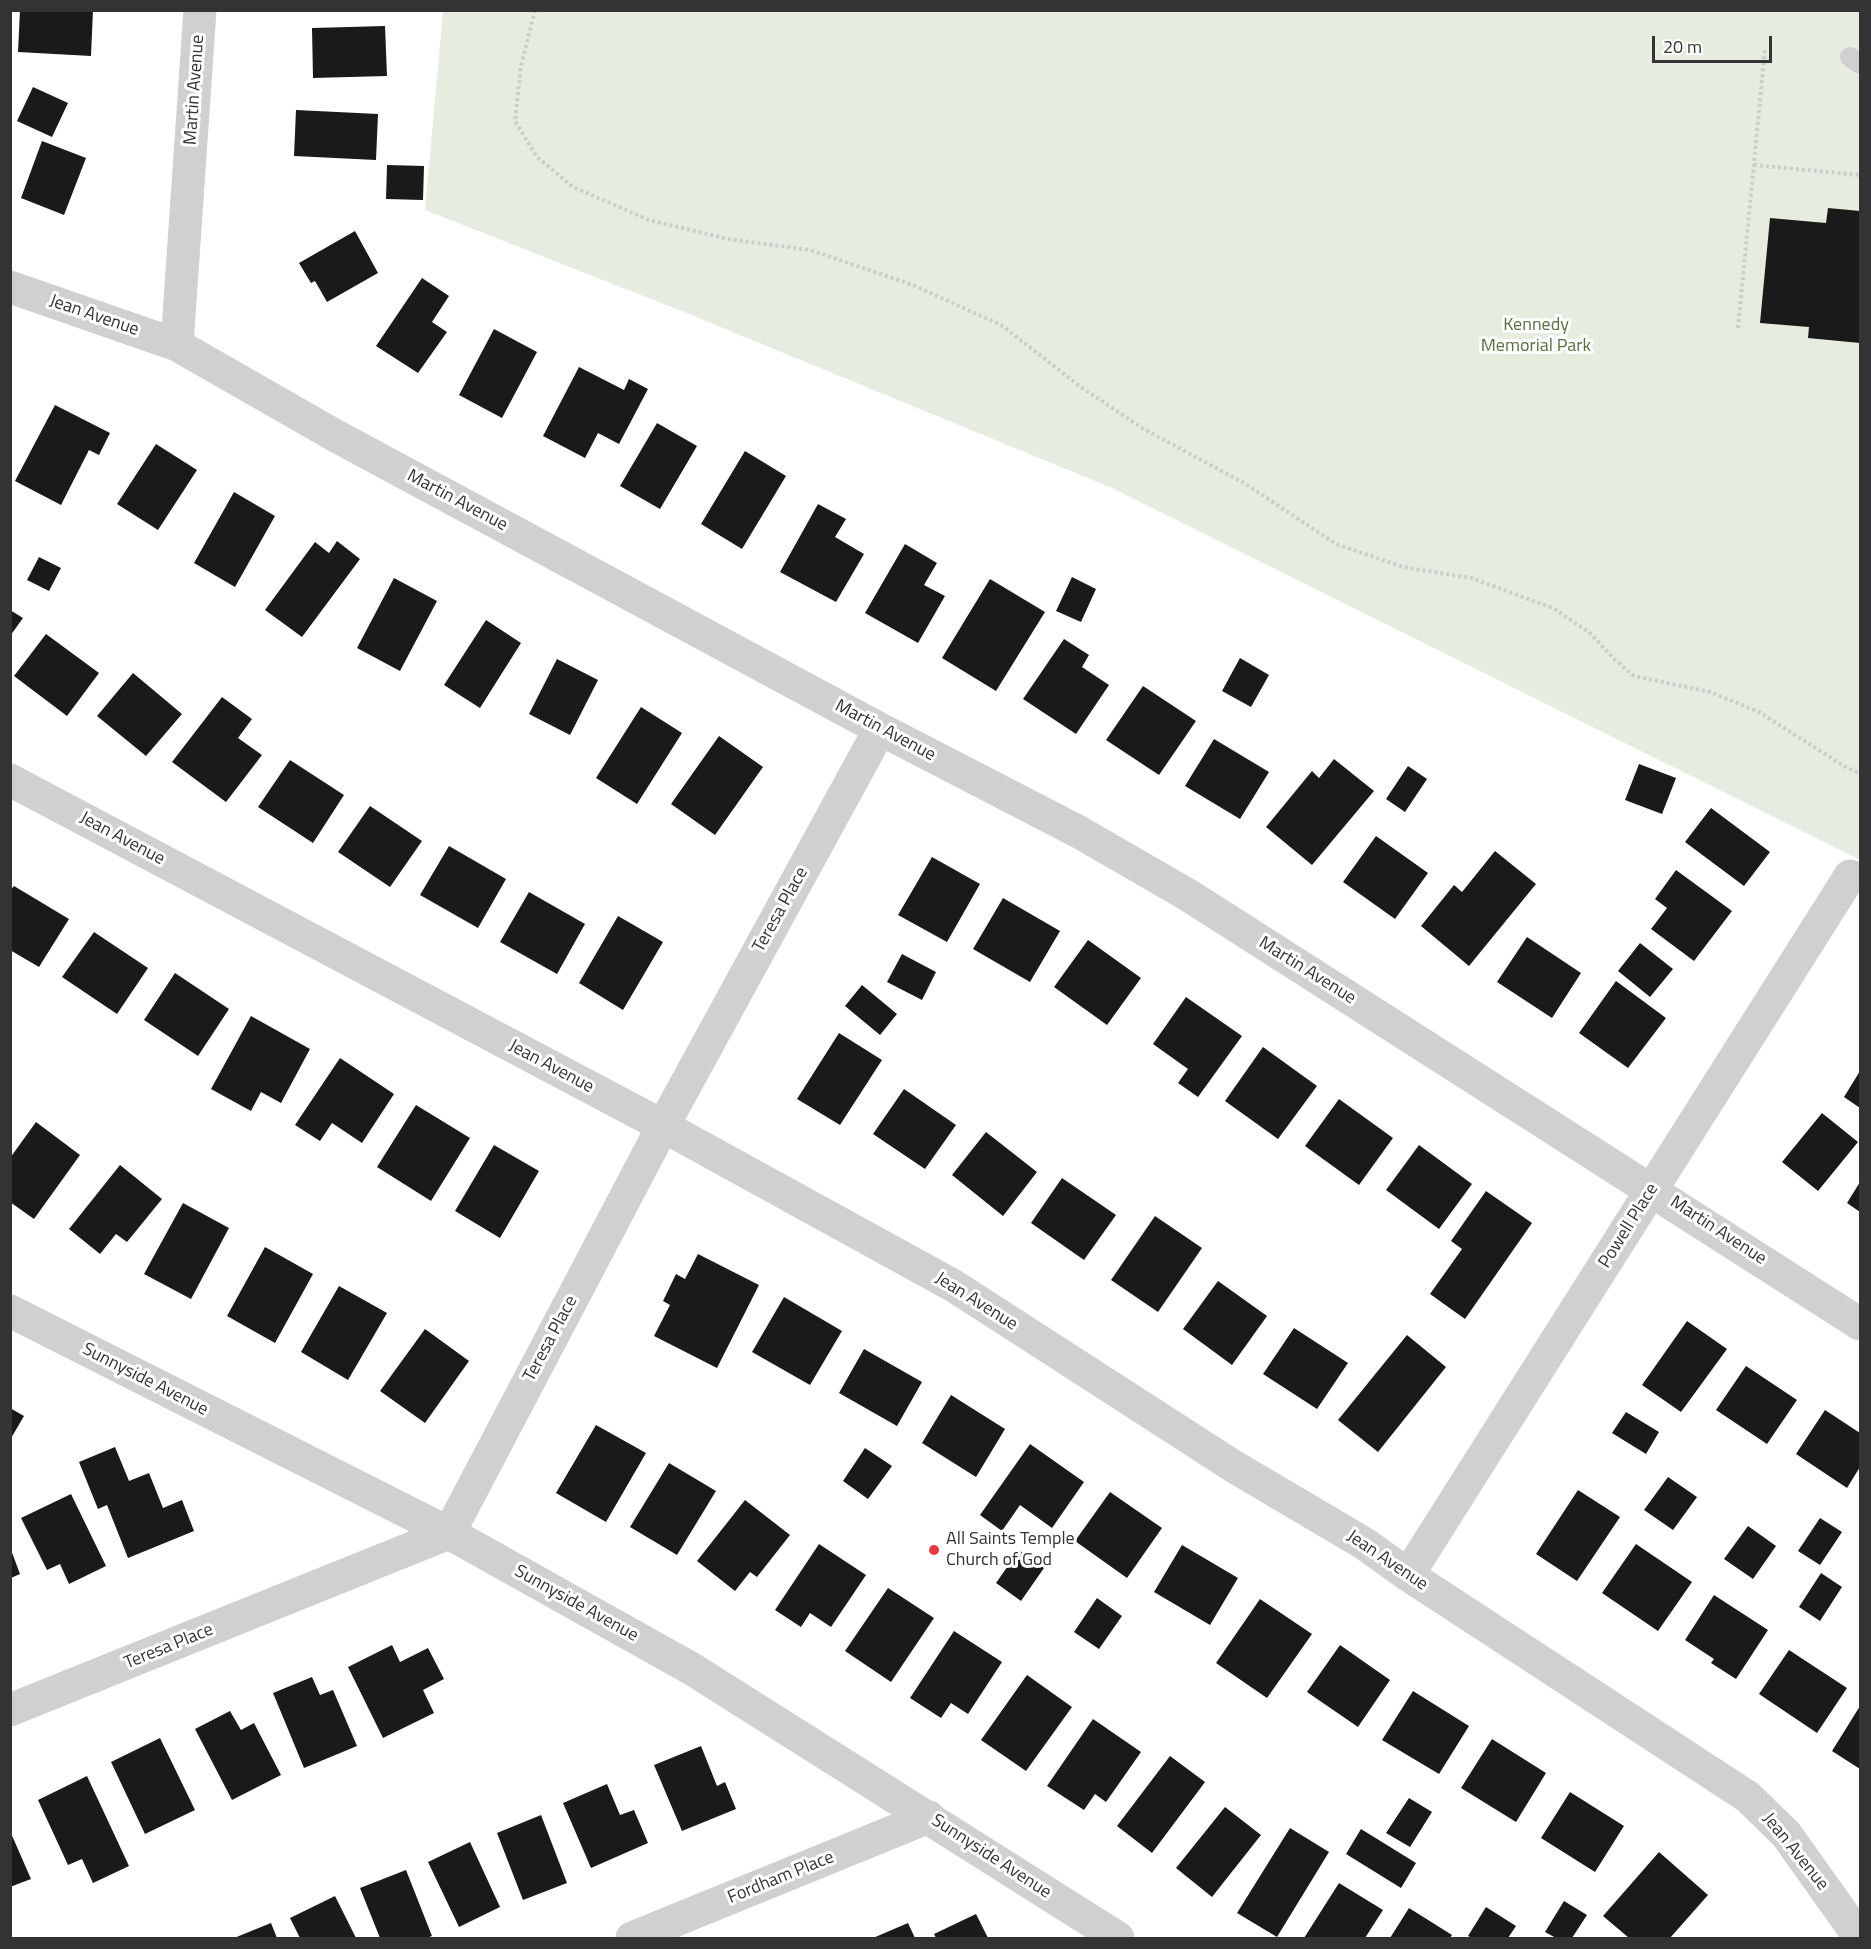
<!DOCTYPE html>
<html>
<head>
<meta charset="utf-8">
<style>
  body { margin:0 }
  #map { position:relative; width:1871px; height:1949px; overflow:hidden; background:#fff; font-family:"Titillium Web",sans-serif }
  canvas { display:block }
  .frame { position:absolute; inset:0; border:12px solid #333; pointer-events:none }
  .scale { position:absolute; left:1652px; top:36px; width:120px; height:27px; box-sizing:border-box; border:3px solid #333; border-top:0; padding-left:8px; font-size:18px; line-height:21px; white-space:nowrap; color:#333; -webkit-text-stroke:4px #fff; paint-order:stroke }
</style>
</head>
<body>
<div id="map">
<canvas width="1871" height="1949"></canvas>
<div class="frame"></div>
<div class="scale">20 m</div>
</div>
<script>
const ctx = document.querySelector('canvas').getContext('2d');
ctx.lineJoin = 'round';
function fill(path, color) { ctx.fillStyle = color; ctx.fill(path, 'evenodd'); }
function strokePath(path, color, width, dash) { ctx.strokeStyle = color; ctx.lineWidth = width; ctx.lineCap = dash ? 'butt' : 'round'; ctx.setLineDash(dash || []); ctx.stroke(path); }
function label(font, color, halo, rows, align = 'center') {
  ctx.font = font + ' "Titillium Web",sans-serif'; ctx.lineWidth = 6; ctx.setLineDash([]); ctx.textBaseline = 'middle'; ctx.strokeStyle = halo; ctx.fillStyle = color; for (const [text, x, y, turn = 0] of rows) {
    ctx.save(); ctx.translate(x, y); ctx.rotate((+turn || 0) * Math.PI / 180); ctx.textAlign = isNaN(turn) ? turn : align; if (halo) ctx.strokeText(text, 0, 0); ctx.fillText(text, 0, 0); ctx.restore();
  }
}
const green = new Path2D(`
  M443 11H1860V860L1112 488 684 312 425 210Z`);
const building = new Path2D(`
  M20 10H93L91 56 18 52Z
  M385 26 387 76 313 78 312 28Z
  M33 87 68 103 52 137 17 121Z
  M296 110 378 114 376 160 294 156Z
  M42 141 86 158 64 215 21 198Z
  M387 165 424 166 423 200 386 199Z
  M1828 208 1860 211V343L1808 338 1809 327 1760 323 1770 218 1826 223Z
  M355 231 378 273 327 302 315 281 311 283 299 263Z
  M422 278 449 296 432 322 447 332 418 373 376 346Z
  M494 329 537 352 502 418 459 395Z
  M579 367 624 390 629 379 648 389 619 444 598 433 585 458 543 436Z
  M55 405 110 433 99 455 89 450 61 505 15 481Z
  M657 423 697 446 660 509 620 486Z
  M156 444 197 470 158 530 117 504Z
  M745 451 786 476 742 549 701 524Z
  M234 492 275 516 235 587 194 563Z
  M818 504 846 519 835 537 864 554 836 602 780 572Z
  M337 541 360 559 302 637 265 610 315 542 329 553Z
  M905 544 937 563 924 585 945 596 918 643 865 613Z
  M39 557 61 568 49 591 27 580Z
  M1072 577 1096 589 1081 622 1056 611Z
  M394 578 437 601 400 671 357 648Z
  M990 579 1045 612 996 691 942 658Z
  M10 610 23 618 10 636Z
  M486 620 521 643 480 708 444 685Z
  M46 634 99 673 67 716 14 676Z
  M1064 639 1089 655 1082 667 1109 685 1076 734 1023 699Z
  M1240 658 1269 675 1251 707 1222 691Z
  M557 659 598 680 570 735 529 714Z
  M133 673 182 714 146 756 97 716Z
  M1143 686 1196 721 1159 775 1106 740Z
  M222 697 252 719 238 738 262 755 226 802 172 762Z
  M641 707 682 733 637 804 596 778Z
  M719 736 763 767 715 835 671 804Z
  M1214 739 1269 772 1240 819 1185 786Z
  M1334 759 1374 791 1312 865 1266 827 1312 771 1319 778Z
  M290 760 344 795 313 843 258 807Z
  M1639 764 1676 778 1662 814 1625 800Z
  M1408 766 1427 779 1405 812 1386 799Z
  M370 806 422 841 390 887 338 852Z
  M1711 808 1770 852 1744 886 1685 842Z
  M1376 836 1428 873 1395 919 1343 882Z
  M449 846 506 879 478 928 420 895Z
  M1495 851 1536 884 1469 966 1421 926 1454 885 1462 892Z
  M932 857 980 884 947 942 898 915Z
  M1676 870 1732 911 1694 961 1651 929 1667 908 1655 899Z
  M14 886 69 919 39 967 10 950V891Z
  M529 892 585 924 557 974 500 942Z
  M1003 898 1060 931 1030 982 973 949Z
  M618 916 663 942 623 1010 579 983Z
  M94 932 148 968 117 1014 62 977Z
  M1527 937 1581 973 1552 1018 1497 982Z
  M1088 940 1141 978 1107 1025 1054 987Z
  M1640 943 1673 969 1650 997 1618 971Z
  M902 954 936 972 922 1000 887 982Z
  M175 973 229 1009 198 1056 144 1020Z
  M1616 981 1666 1018 1628 1068 1579 1033Z
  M862 985 897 1014 880 1035 845 1006Z
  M1186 997 1242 1036 1198 1097 1178 1083 1188 1069 1153 1044Z
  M251 1016 310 1049 281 1103 261 1092 251 1111 211 1089Z
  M839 1033 882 1060 840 1125 797 1099Z
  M1263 1047 1317 1086 1278 1139 1225 1101Z
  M340 1058 394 1094 362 1143 332 1123 320 1141 295 1125Z
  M1860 1071V1108L1844 1097Z
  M904 1089 956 1125 925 1169 873 1134Z
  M1339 1099 1393 1138 1359 1185 1305 1146Z
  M416 1105 470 1138 431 1201 377 1167Z
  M1822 1113 1858 1142 1818 1191 1782 1162Z
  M36 1122 80 1155 34 1219 10 1202V1158Z
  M986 1132 1037 1172 1003 1216 952 1175Z
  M494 1145 539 1171 500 1238 455 1211Z
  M1419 1145 1472 1184 1439 1229 1386 1190Z
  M120 1165 162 1199 127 1242 116 1234 100 1254 69 1229Z
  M1062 1178 1116 1215 1084 1260 1031 1223Z
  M1860 1182V1212L1847 1203Z
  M1486 1191 1532 1223 1465 1319 1430 1294 1462 1249 1451 1241Z
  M183 1203 229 1228 191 1299 144 1274Z
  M1155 1216 1202 1248 1158 1312 1111 1280Z
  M265 1247 313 1274 275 1343 227 1316Z
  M698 1254 759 1285 717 1368 654 1336 670 1305 663 1301 676 1274 685 1279Z
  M1218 1281 1267 1316 1232 1365 1183 1329Z
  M339 1286 387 1313 348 1380 301 1352Z
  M784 1297 842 1331 810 1385 752 1352Z
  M1687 1321 1727 1349 1681 1412 1642 1385Z
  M1294 1328 1348 1363 1317 1409 1263 1374Z
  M425 1329 469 1361 425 1423 380 1391Z
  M1407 1335 1446 1367 1378 1452 1338 1420Z
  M864 1349 922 1382 897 1426 839 1393Z
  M1746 1366 1797 1400 1767 1444 1716 1410Z
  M951 1395 1005 1429 976 1477 922 1443Z
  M10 1408 24 1416 10 1440Z
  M1825 1410 1860 1433V1467L1847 1488 1796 1454Z
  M1626 1412 1659 1432 1646 1454 1612 1433Z
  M596 1425 646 1453 606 1522 556 1493Z
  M1030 1444 1084 1482 1052 1528 1020 1505 1002 1531 980 1515Z
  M115 1447 129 1481 149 1473 163 1508 182 1500 194 1531 128 1558 107 1505 98 1509 79 1462Z
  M865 1448 892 1466 868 1499 843 1481Z
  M669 1463 716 1491 677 1555 630 1527Z
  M1668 1477 1697 1497 1673 1530 1644 1510Z
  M1578 1490 1620 1517 1577 1581 1536 1554Z
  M1110 1492 1162 1528 1127 1578 1075 1541Z
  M71 1494 106 1566 69 1584 60 1564 47 1570 21 1518Z
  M745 1500 790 1535 757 1577 750 1572 735 1591 697 1561Z
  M1820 1518 1842 1532 1820 1565 1798 1551Z
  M1748 1526 1776 1546 1753 1579 1724 1559Z
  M819 1544 866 1575 831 1627 810 1613 801 1627 775 1610Z
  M1636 1544 1692 1582 1658 1631 1602 1593Z
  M1182 1545 1238 1578 1210 1625 1154 1592Z
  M11 1550 20 1574 11 1578Z
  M1019 1550 1044 1568 1021 1601 996 1583Z
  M1821 1573 1842 1587 1820 1621 1799 1607Z
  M888 1588 934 1618 891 1682 845 1651Z
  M1714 1595 1768 1630 1736 1679 1711 1663 1714 1659 1685 1640Z
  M1097 1598 1122 1616 1099 1649 1074 1632Z
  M1260 1599 1312 1634 1267 1698 1216 1663Z
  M954 1631 1002 1662 968 1714 951 1703 941 1718 910 1698Z
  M392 1645 400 1662 428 1648 444 1679 423 1690 434 1713 383 1738 348 1667Z
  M1340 1645 1390 1680 1358 1727 1307 1692Z
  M1789 1650 1847 1688 1817 1733 1759 1694Z
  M1027 1675 1072 1707 1026 1771 981 1740Z
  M312 1677 320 1695 333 1690 357 1746 304 1768 273 1693Z
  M1413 1691 1469 1726 1439 1774 1382 1740Z
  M1860 1706V1769L1832 1751Z
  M230 1711 241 1730 254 1723 281 1775 232 1800 195 1729Z
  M1093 1719 1141 1752 1106 1802 1095 1794 1084 1810 1047 1786Z
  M160 1738 195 1810 145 1834 111 1762Z
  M1492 1739 1546 1773 1516 1822 1461 1788Z
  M701 1746 717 1786 725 1782 736 1809 682 1831 654 1765Z
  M1170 1756 1205 1782 1152 1853 1117 1826Z
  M87 1776 129 1866 93 1883 82 1859 68 1865 38 1800Z
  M607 1784 620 1815 634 1810 648 1843 591 1868 563 1803Z
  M1570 1792 1624 1826 1595 1872 1541 1838Z
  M1409 1798 1432 1812 1410 1847 1386 1833Z
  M1225 1807 1261 1835 1212 1897 1176 1868Z
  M541 1815 567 1883 523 1900 497 1833Z
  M1290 1828 1329 1852 1277 1937 1237 1913Z
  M1361 1829 1416 1863 1401 1888 1346 1854Z
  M10 1831 31 1879 10 1887Z
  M470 1842 500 1907 459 1927 428 1862Z
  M1659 1852 1708 1895 1670 1938H1629L1603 1916Z
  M406 1870 432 1936 426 1938H380L360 1888Z
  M1339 1883 1383 1910 1365 1938H1304Z
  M335 1896 356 1938H300L290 1918Z
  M1564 1901 1587 1915 1572 1938H1556L1545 1932Z
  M1486 1907 1516 1926 1508 1938H1472L1468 1936Z
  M1409 1908 1452 1935 1450 1938H1390Z
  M976 1914 988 1938H936L934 1934Z
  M271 1923 277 1938H234Z
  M908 1923 915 1938H873Z`);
const path = new Path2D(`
  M535 10 521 66 515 121 537 157 573 187 649 220 728 239 810 250 913 285 1001 325 1081 387 1142 428 1244 483 1336 544 1403 567 1471 578 1553 608 1590 633 1614 659 1634 676 1710 692 1759 712 1847 768 1860 773
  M1754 165 1860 175
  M1738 328 1765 49`);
const service = new Path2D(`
  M1850 57 1860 64`);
const minor = new Path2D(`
  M10 287 177 345 336 436 880 729 1079 832 1188 895 1860 1324
  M177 345 200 10
  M10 780 663 1126 954 1286 1233 1466 1365 1544 1408 1575 1748 1797 1786 1834 1860 1938
  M10 1311 449 1533 692 1669 1118 1938
  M1408 1575 1850 876
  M10 1710 449 1533 663 1126 880 729
  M632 1938 929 1817`);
const markers = [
  [934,1550,6,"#e63946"]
];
const streetNames = [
  ["Martin Avenue",195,90,-86],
  ["Jean Avenue",94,316,19],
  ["Martin Avenue",457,501,28],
  ["Martin Avenue",885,731,28],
  ["Jean Avenue",122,839,28],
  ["Teresa Place",781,910,-61],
  ["Martin Avenue",1307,971,32],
  ["Jean Avenue",551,1067,28],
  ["Powell Place",1629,1226,-58],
  ["Martin Avenue",1718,1231,33],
  ["Jean Avenue",976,1302,32],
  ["Teresa Place",551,1339,-62],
  ["Sunnyside Avenue",145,1380,27],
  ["Jean Avenue",1387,1561,34],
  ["Sunnyside Avenue",576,1604,29],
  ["Teresa Place",169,1647,-22],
  ["Jean Avenue",1795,1852,51],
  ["Sunnyside Avenue",991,1857,33],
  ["Fordham Place",781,1878,-22]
];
const parkNames = [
  ["Kennedy",1536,326],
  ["Memorial Park",1536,347]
];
const poiNames = [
  ["All Saints Temple",946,1540],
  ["Church of God",946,1561]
];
fill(green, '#e6ecdf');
fill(building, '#1a1a1a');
strokePath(path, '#cdcdcd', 4, [3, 3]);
strokePath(service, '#d0d0d0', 20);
strokePath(minor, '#d0d0d0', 33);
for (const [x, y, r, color] of markers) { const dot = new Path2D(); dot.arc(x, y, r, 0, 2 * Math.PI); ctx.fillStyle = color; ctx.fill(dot); strokePath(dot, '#fff', 2); }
label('18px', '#333', '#fff', streetNames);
label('18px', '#56703f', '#fff', parkNames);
label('18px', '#333', '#fff', poiNames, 'left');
</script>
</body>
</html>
